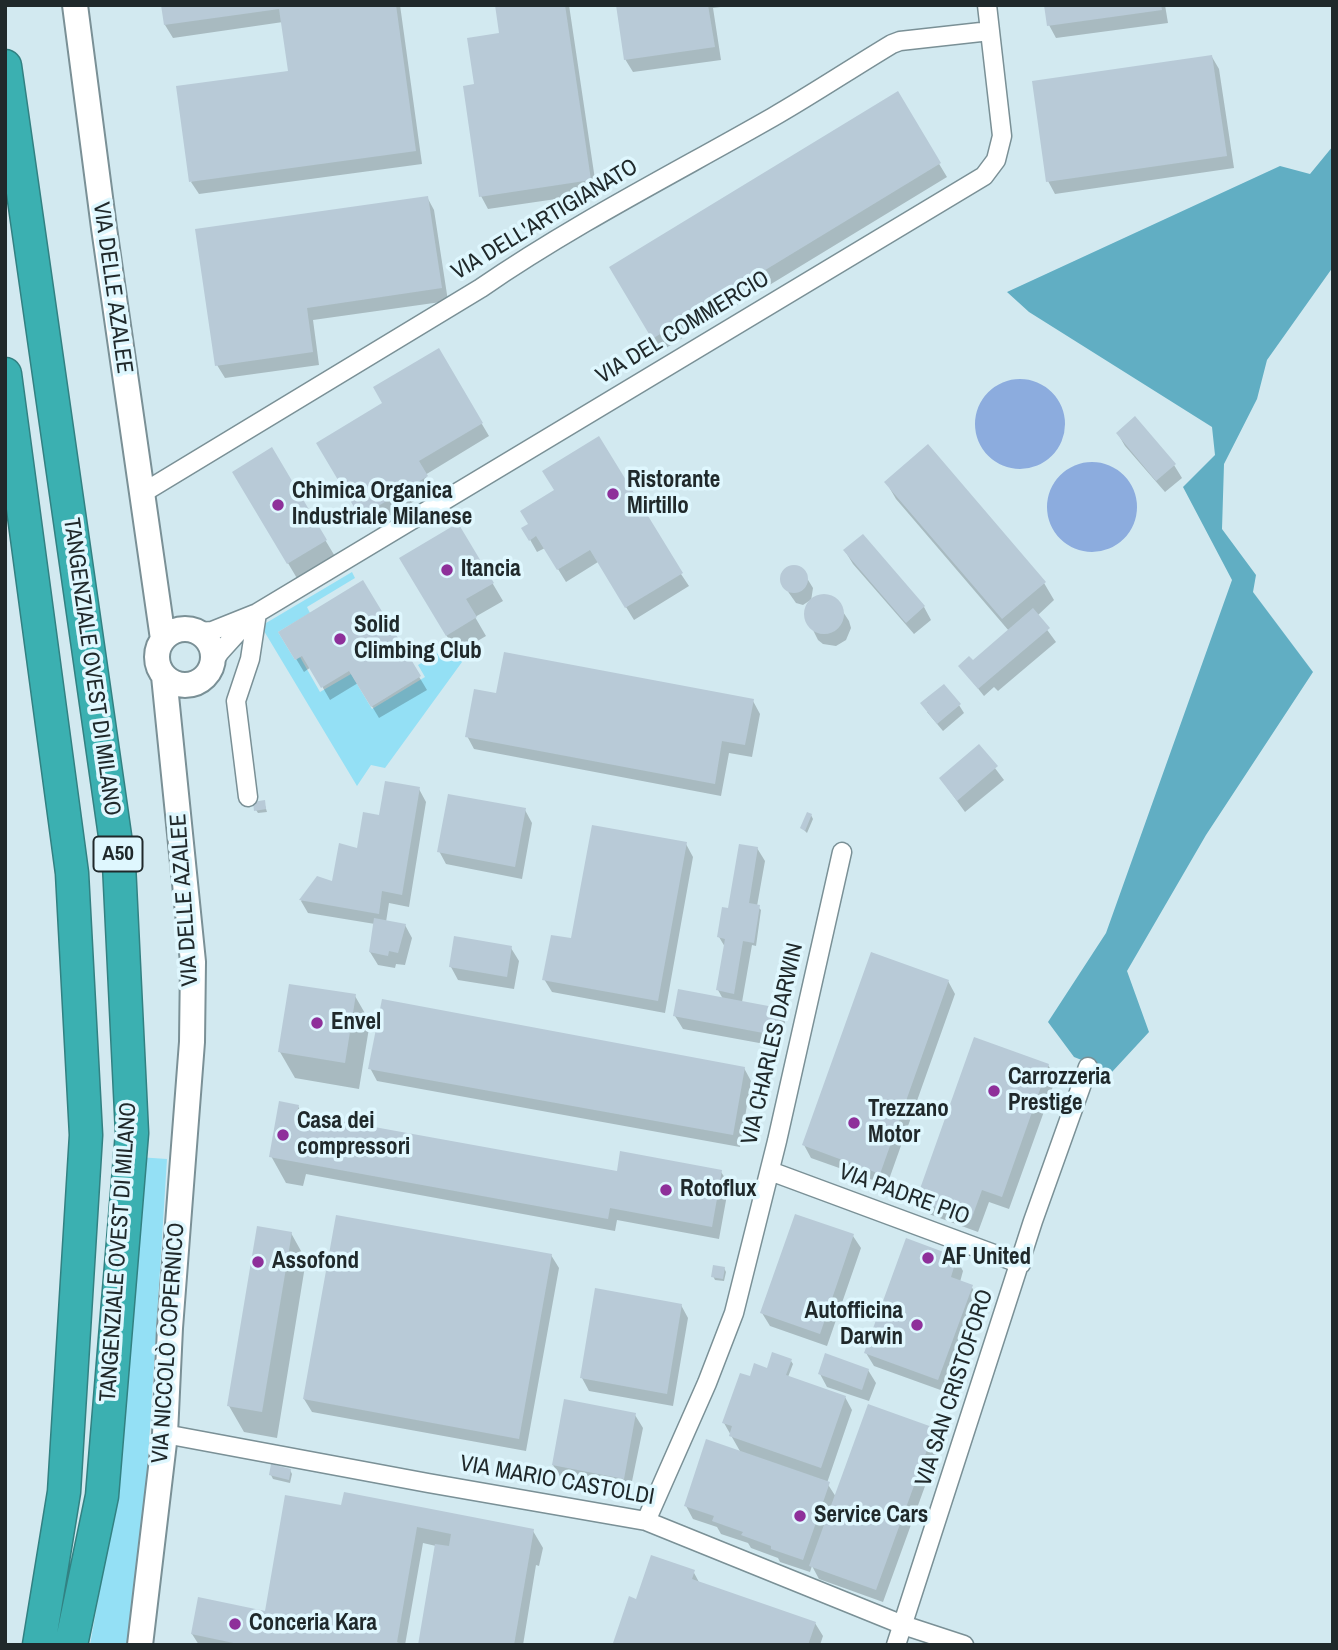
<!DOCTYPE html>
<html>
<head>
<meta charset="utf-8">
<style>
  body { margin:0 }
  #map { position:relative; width:1338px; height:1650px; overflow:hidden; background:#d2e9f0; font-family:"Archivo Narrow",sans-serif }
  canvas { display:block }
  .frame { position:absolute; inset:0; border:7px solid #20292b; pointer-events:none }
</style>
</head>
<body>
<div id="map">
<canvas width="1338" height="1650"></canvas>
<div class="frame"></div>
</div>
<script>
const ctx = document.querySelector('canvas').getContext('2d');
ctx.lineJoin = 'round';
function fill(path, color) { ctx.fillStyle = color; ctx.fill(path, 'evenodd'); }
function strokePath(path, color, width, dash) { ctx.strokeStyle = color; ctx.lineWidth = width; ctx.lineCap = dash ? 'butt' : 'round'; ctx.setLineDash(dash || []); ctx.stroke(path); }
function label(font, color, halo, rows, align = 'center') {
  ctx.font = font + ' "Archivo Narrow",sans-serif'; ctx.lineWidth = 7; ctx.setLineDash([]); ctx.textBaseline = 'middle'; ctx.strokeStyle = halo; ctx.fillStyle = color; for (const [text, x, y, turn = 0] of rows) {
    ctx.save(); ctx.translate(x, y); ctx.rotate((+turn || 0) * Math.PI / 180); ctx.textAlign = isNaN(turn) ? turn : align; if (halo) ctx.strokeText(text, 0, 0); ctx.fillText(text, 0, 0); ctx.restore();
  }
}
const green = new Path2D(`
  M352 572 355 578 307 607 310 613 278 632 295 660 300 657 320 692 351 674 372 709 425 677 418 665 452 645 462 662 385 768 371 765 357 786 261 626Z
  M138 1157 167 1159 144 1523 128 1645H90L109 1538Z`);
const forest = new Path2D(`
  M1333 146V267L1267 360 1257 399 1224 464 1222 529 1256 575 1253 592 1313 672 1206 835 1127 971 1149 1032 1112 1072 1074 1057 1048 1022 1106 933 1232 580 1183 487 1215 455 1212 427 1029 312 1007 292 1280 166 1310 174Z`);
const water = new Path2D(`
  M975 424a45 45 0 1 1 90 0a45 45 0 1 1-90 0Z
  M1047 507a45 45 0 1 1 90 0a45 45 0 1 1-90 0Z`);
const shadow = new Path2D(`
  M163 5H400L422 164 199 194 191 182 290 72 283 22 173 38 165 25Z
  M497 5H569L597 193 488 209 481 196 501 35Z
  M618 5H736L713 8 721 60 633 72 625 59Z
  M1046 5H1165L1168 23 1056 38 1049 25Z
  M1212 57 1219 69 1234 168 1055 194 1048 181Z
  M897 94 947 177 661 351 611 267Z
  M427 197 434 210 448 301 313 320 319 365 225 378 217 365Z
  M438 350 489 436 425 475 433 490 369 528 318 443 384 404Z
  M1118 434 1174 465 1182 478 1165 492 1125 446Z
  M271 450 336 558 298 580 234 472Z
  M886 482 1044 583 1054 600 1037 616 1056 642 998 691 994 687 984 696 960 666 978 669 1009 631 896 499Z
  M458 525 503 601 475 617 486 636 457 653 401 559Z
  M530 525 681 574 689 586 634 620 598 562 566 582 545 548 537 552 524 529Z
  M845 551 924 607 931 620 914 634 853 564Z
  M788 568 800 569 805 575 813 588 811 601 822 595 834 598 849 621 851 628 846 640 836 646 823 644 818 640 806 616 809 601 803 605 796 603 782 583 783 574Z
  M363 583 427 690 379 718 358 683 330 700 311 667 304 672 280 632Z
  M498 695 753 701 760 714 752 757 729 753 721 796 474 749 467 736Z
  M959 705 964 713 943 731 927 712Z
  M979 747 1004 780 965 812 941 779Z
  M419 789 426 802 409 907 389 903 386 922 405 925 412 938 405 965 396 964 395 968 378 965 370 952 375 924 308 913 301 901 318 878 333 884 381 817Z
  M264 802 267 812 258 813 256 810Z
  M525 810 532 823 522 879 446 864 439 851Z
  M811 815 813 819 807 833 802 828Z
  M686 844 693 857 665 1013 552 992 544 979 573 940Z
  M757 848 765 861 757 906 761 910 756 946 752 945 742 1002 778 1009 785 1022 781 1047 683 1029 675 1016 723 999 718 990 725 947 719 937Z
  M511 948 519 961 514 989 458 980 451 967Z
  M948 981 955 994 887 1185 811 1158 804 1145Z
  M355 996 370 1022 359 1089 295 1078 280 1052Z
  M1048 1065 1056 1078 1009 1209 989 1202 978 1232 926 1213 918 1200Z
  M370 1068H744L751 1081 740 1147 377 1081Z
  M298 1106 303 1116 618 1174 721 1172 729 1184 719 1239 617 1220 615 1231 306 1174 303 1186 286 1183 271 1156Z
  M291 1233 306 1260 277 1438 244 1432 229 1406Z
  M853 1236 861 1248 827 1346 770 1326 762 1313Z
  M551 1255 559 1268 526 1451 312 1412 304 1399Z
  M956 1258 963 1271 960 1282 971 1286 979 1299 946 1392 874 1366 866 1353Z
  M724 1268 726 1272 724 1281 715 1280 713 1276Z
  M681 1305 688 1318 673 1406 589 1391 582 1378Z
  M791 1361 793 1364 788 1377 845 1397 852 1410 827 1483 836 1497 933 1429 941 1442 883 1602 819 1579 812 1566 810 1572 780 1562 778 1558 751 1548 748 1543 721 1534 717 1527 693 1519 686 1506 741 1453 724 1423 751 1379Z
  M868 1370 876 1383 869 1401 827 1387 820 1374Z
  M635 1415 643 1428 630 1491 561 1478 553 1465Z
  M290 1470 292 1474 290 1483 273 1479 271 1475Z
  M342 1507 533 1531 543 1548 539 1566 536 1565 523 1645H419L436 1546 423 1543 405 1645H199L192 1634 266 1613Z
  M693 1571 700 1584 815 1623 823 1636 820 1645H616L630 1599 637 1601Z`);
const building = new Path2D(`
  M161 5H396L416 151 189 182 176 86 288 71 279 9 164 25Z
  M495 5H565L591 180 479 197 463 86 474 84 467 38 499 33Z
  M616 5H708L715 47 624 60Z
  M1044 5H1161L1162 10 1047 26Z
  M1212 55 1227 156 1046 182 1032 81Z
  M898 91 941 163 652 339 609 267Z
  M428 196 442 288 307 308 313 352 215 366 195 229Z
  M439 348 483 423 419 461 428 476 360 517 316 443 382 403 373 387Z
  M1135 416 1176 464 1156 481 1116 433Z
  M599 436 683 573 625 608 590 550 557 570 536 536 529 541 521 528 528 524 520 511 554 490 542 471Z
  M928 444 1046 582 1002 619 884 482Z
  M272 447 327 540 287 564 232 472Z
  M458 523 494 583 466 599 477 617 446 636 399 558Z
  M863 534 925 606 906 623 843 550Z
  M780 579a14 14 0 1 1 28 0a14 14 0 1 1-28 0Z
  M363 580 421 676 371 707 349 671 321 688 302 656 295 660 278 632Z
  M804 614a20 20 0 1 1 40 0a20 20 0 1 1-40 0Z
  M1033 608 1050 628 978 689 958 666 969 656 973 660Z
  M504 652 754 699 745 745 722 741 715 784 465 737 474 689 496 693Z
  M944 684 961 704 937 724 920 703Z
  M979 744 998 766 957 801 939 778Z
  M385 781 420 787 402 895 382 891 379 914 299 900 317 876 332 881 339 843 357 848 363 812 379 815Z
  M448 794 526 808 515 867 437 852Z
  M265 800 266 809 254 811 253 802Z
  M807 812 812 814 805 831 800 828Z
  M592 825 687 842 658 1001 542 980 551 935 571 938Z
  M739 844 758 847 749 903 760 905 754 943 743 941 734 994 716 990 725 939 717 937 722 907 728 908Z
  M374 918 406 924 398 953 389 951 388 956 369 952Z
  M454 936 512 946 507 977 449 967Z
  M871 952 949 980 880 1174 802 1145Z
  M289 984 356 994 345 1063 278 1052Z
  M678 989 779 1008 774 1035 673 1016Z
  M382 999 745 1067 733 1135 368 1069Z
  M974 1037 1049 1064 1002 1197 982 1190 971 1220 916 1200Z
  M279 1101 299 1105 297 1113 617 1171 620 1151 722 1170 712 1227 610 1208 608 1219 269 1157Z
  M795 1214 854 1234 820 1334 760 1313Z
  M336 1215 552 1254 519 1439 303 1399Z
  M257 1226 292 1232 262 1412 227 1406Z
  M906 1238 957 1257 951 1277 973 1285 938 1380 864 1353Z
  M713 1265 725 1267 723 1279 711 1277Z
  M595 1288 682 1304 667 1394 580 1378Z
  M772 1352 792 1359 786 1375 846 1396 821 1468 729 1436 732 1426 722 1423 740 1373 750 1376 754 1363 767 1368Z
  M825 1353 869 1369 862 1390 818 1374Z
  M564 1399 636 1413 624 1479 552 1465Z
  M868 1404 935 1428 876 1590 809 1566Z
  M706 1439 830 1482 803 1560 771 1549V1546L741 1535 743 1532 712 1521 714 1516 684 1506Z
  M271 1464 291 1469 289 1480 269 1475Z
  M344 1492 534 1529 514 1645H418L435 1544 449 1546 451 1534 417 1527 397 1642 403 1645H243L191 1634 198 1597 265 1611 285 1495 341 1505Z
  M651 1555 695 1570 692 1579 816 1622 808 1645 613 1643 629 1596 636 1599Z`);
const street = new Path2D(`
  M141 494 481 288C574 224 675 173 773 117 813 94 852 68 892 44L900 41 990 31
  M199 632 212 631 257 613 984 176 996 160 1002 136 987 5
  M211 665 220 652 249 620
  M248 797 236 701 250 659 257 613
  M770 1171 1021 1264
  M165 1434 428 1483 646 1521 903 1625 964 1645
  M646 1521 707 1383 734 1313 777 1141 842 852
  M896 1645 1033 1221 1088 1067`);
const secondary = new Path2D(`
  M75 5 104 228 163 639
  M157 657a28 28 0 1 1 56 0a28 28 0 1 1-56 0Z
  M140 1645 165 1434 170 1328 192 1042 193 962 164 676`);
const highway = new Path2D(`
  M5 66 119 864 132 1133 102 1496 71 1645
  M5 374 72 873 86 1135 64 1492 39 1645`);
const markers = [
  [613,494,7,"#8e309a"],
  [278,505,7,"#8e309a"],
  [447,570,7,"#8e309a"],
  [340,639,7,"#8e309a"],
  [317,1023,7,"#8e309a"],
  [994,1091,7,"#8e309a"],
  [854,1123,7,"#8e309a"],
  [283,1135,7,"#8e309a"],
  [666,1190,7,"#8e309a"],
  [928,1258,7,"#8e309a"],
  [258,1262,7,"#8e309a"],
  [917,1325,7,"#8e309a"],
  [800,1516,7,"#8e309a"],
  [235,1624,7,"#8e309a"]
];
const shields = [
  [118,854,49]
];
const shieldNames = [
  ["A50",118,854]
];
const streetNames = [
  ["VIA DELL'ARTIGIANATO",545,220,-31],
  ["VIA DELLE AZALEE",112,288,82],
  ["VIA DEL COMMERCIO",683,328,-31],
  ["TANGENZIALE OVEST DI MILANO",91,667,82],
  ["VIA DELLE AZALEE",185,900,-94],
  ["VIA CHARLES DARWIN",773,1044,-77],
  ["VIA PADRE PIO",904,1195,20],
  ["TANGENZIALE OVEST DI MILANO",119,1252,-86],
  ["VIA NICCOLÒ COPERNICO",169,1343,-86],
  ["VIA SAN CRISTOFORO",955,1388,-72],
  ["VIA MARIO CASTOLDI",557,1481,10]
];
const poiNames = [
  ["Ristorante",627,481],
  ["Mirtillo",627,507],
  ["Chimica Organica",292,492],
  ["Industriale Milanese",292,518],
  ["Itancia",461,570],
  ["Solid",354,626],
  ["Climbing Club",354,652],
  ["Envel",331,1023],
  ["Carrozzeria",1008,1078],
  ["Prestige",1008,1104],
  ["Trezzano",868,1110],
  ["Motor",868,1136],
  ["Casa dei",297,1122],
  ["compressori",297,1148],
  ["Rotoflux",680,1190],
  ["AF United",942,1258],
  ["Assofond",272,1262],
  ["Autofficina",903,1312,"right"],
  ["Darwin",903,1338,"right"],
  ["Service Cars",814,1516],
  ["Conceria Kara",249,1624]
];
fill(green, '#94e0f5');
fill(forest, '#61aec3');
fill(water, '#8cacde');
fill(shadow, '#0003');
fill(building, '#b8cad7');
strokePath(street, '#7a9096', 21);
strokePath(secondary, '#7a9096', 28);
strokePath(highway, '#328182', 35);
strokePath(street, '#fff', 18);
strokePath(secondary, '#fff', 24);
strokePath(highway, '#3bb0b1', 32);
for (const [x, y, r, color] of markers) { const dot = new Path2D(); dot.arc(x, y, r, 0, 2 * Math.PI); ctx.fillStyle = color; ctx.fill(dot); strokePath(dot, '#dff7fe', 2.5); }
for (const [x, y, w] of shields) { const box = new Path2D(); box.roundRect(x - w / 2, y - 17.5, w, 35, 5); ctx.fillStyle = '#dff7fe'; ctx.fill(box); strokePath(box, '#20292b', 2); }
label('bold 21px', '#20292b', null, shieldNames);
label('23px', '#20292b', '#dff7fe', streetNames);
label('bold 23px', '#20292b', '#dff7fe', poiNames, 'left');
</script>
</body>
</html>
